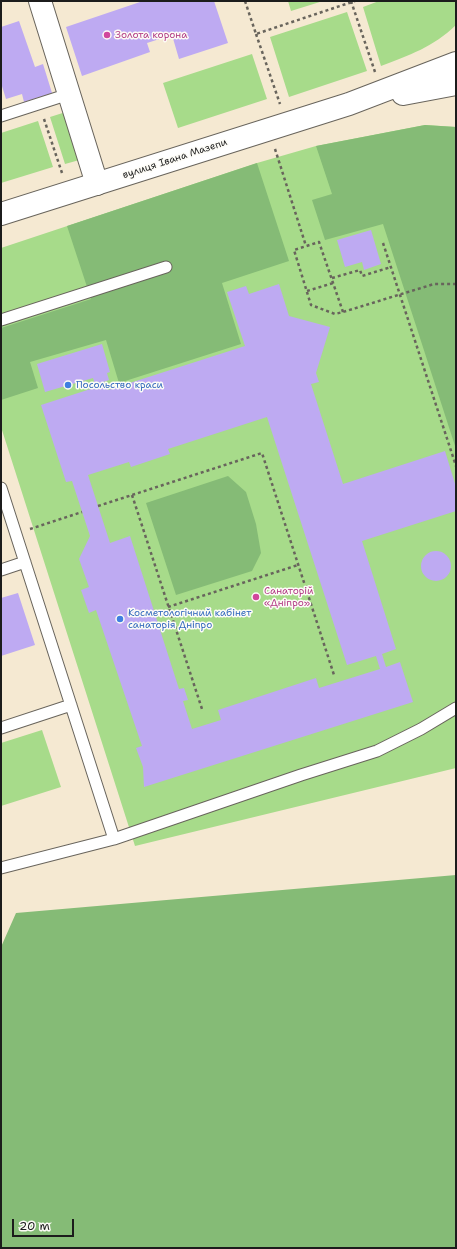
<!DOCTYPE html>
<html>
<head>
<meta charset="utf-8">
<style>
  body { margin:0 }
  #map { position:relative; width:457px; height:1249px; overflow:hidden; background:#f5e9d2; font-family:"Shantell Sans",sans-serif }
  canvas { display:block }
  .frame { position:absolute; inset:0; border:2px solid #1c1c1c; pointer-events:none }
  .scale { position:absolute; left:12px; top:1219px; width:62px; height:18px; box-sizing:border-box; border:2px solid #1c1c1c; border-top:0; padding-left:5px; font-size:12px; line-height:14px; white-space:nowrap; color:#1c1c1c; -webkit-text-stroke:3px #fdfcf7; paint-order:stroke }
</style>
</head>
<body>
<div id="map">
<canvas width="457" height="1249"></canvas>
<div class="frame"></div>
<div class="scale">20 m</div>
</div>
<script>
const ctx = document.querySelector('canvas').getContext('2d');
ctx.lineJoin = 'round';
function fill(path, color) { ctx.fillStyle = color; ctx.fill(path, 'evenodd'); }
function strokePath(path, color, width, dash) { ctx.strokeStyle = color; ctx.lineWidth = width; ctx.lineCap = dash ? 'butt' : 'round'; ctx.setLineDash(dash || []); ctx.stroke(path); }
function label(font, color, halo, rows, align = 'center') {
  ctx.font = font + ' "Shantell Sans",sans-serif'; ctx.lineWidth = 3; ctx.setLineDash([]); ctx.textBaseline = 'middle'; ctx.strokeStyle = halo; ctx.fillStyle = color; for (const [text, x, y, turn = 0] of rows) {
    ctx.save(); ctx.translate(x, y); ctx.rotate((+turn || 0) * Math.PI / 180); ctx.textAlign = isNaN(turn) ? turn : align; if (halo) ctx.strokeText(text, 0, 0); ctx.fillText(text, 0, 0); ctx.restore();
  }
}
const green = new Path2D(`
  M288 1H323L291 11Z
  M379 1H456V25C433 47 410 55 381 66L363 7Z
  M347 12 367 71 289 97 270 37Z
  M252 54 267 99 178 128 163 83Z
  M69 111 83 159 65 164 50 117Z
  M38 121 53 167 1 183V133Z
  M425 125 456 127V768L135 846 1 427V248L257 163 316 146Z
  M42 730 61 787 1 806V743Z`);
const forest = new Path2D(`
  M425 125 456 127V449L383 224 325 240 312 200 332 194 316 146Z
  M257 163 289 261 222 283 241 344 119 383 106 340 30 362 38 388 1 400V328L91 299 67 226Z
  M228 476 246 492 256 524 261 553 252 571 176 595 146 503Z
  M456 875V1248H1V947L16 913Z`);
const building = new Path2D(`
  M143 1H214L228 43 179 59 172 35 147 43 150 52 82 76 66 27Z
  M19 21 35 67 43 64 52 93 24 102 22 94 6 99 1 83V27Z
  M371 230 381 264 364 270 362 262 345 267 337 240Z
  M279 284 289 316 330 327 316 373 319 382 311 384 343 484 445 451 456 487V511L362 541 396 649 382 654 386 667 400 662 413 702 144 787 143 767 136 748 142 746 96 610 89 613 81 590 89 587 79 559 90 536 72 481 66 482 41 405 106 384 108 390 245 346 227 292 246 286 249 294ZM267 417 347 665 376 656 380 669 319 688 316 678 218 710 221 720 192 729 183 701 188 700 184 688 179 689 130 536 110 543 88 475 129 462 131 467 170 454 168 449Z
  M102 344 110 372 107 373 109 380 95 385 93 378 45 392 37 364Z
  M421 566a15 15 0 1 1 30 0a15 15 0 1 1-30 0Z
  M18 593 35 645 1 656V598Z`);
const path = new Path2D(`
  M245 1 256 34 355 1
  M351 1 375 72
  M256 34 280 104
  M44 119 62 173
  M275 149 306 246
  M383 243 456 466
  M332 278 360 270 362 276 391 267
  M307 291 333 283
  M343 312 319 242 294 250 311 305 335 314 343 312 434 284H456
  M132 495 202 709
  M98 506 262 453 334 675
  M30 529 82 512
  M168 607 298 565`);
const service = new Path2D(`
  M1 116 69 94
  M1 320 166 267
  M1 488 114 839
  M1 570 25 562
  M1 728 71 705
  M1 868 114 839 301 775 377 751 421 729 456 708`);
const minor = new Path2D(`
  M40 1 97 184`);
const tertiary = new Path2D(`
  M403 94 456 84
  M1 214 349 104 456 63`);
const markers = [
  [107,35,4,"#d1479c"],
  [68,385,4,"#3f7fe0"],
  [256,597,4,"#d1479c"],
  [120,619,4,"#3f7fe0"]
];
const hotelNames = [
  ["Золота корона",115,35],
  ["Санаторій",264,591],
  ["«Дніпро»",264,603]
];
const streetNames = [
  ["вулиця Івана Мазепи",175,159,-18]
];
const shopNames = [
  ["Посольство краси",76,385],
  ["Косметологічний кабінет",128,613],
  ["санаторія Дніпро",128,625]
];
fill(green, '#a7db8a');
fill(forest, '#85bb76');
fill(building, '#beaaf2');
strokePath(service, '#68645c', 13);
strokePath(minor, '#68645c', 24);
strokePath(tertiary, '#68645c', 24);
strokePath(path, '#68645c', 2.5, [3, 3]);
strokePath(service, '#fff', 11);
strokePath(minor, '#fff', 22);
strokePath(tertiary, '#fff', 22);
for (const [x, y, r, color] of markers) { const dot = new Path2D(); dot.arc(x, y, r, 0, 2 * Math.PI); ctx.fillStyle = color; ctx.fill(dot); strokePath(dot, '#fdfcf7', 1.5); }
label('10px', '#b23c85', '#fdfcf7', hotelNames, 'left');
label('10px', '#1c1c1c', '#fdfcf7', streetNames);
label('10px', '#366cbe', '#fdfcf7', shopNames, 'left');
</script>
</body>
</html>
